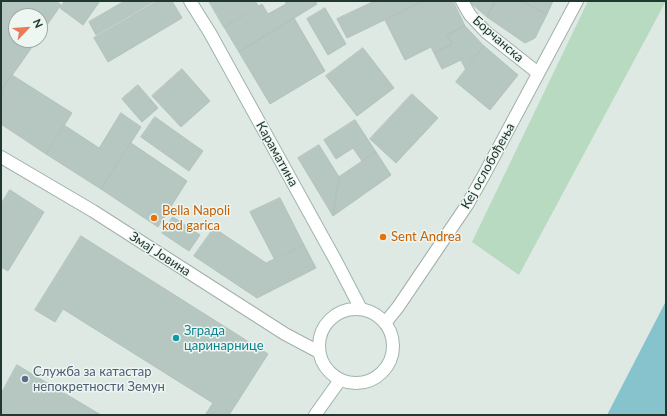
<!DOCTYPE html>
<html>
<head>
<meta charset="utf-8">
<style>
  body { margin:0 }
  #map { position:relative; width:667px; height:416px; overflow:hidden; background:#dee9e4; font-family:Lato,sans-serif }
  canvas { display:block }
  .frame { position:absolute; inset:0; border:2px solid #203831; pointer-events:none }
  .north { position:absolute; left:8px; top:8px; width:40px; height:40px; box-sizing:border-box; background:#eef6f2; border:1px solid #9caaa5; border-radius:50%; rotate:65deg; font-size:11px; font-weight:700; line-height:16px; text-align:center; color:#203831 }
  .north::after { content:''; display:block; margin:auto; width:14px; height:18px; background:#ec7a59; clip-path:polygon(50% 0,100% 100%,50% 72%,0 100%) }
</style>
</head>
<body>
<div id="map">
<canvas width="667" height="416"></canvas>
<div class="frame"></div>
<div class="north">N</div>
</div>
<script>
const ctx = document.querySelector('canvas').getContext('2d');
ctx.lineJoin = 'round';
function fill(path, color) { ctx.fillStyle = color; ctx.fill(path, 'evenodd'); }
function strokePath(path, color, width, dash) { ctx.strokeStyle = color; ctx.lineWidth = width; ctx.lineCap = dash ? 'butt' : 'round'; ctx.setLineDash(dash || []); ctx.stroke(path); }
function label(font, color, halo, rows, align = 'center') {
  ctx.font = font + ' Lato,sans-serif'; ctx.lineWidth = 3; ctx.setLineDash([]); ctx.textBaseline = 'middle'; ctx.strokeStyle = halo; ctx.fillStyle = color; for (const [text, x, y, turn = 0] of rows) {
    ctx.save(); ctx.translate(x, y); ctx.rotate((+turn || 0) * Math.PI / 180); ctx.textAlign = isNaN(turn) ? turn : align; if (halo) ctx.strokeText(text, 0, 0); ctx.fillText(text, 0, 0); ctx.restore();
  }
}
const green = new Path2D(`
  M588 1H666L519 275 472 242Z`);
const water = new Path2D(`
  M666 301V415H607Z`);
const building = new Path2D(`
  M1 1H56L61 5 40 35V16H16V40H37L1 91Z
  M65 1H100L83 25 60 8Z
  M125 1H154L96 35 89 22Z
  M157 1H172L182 18 108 62 94 38Z
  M209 1H255L259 7 224 27Z
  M285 1H315L317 4 239 52 224 27 262 4 268 14 286 4Z
  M375 1H424L347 38 337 19Z
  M424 1H453L465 26 447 35 452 44 434 53 431 47 405 60 385 20Z
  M471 1H495L487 17 472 4Z
  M495 1H520L547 14 535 38 525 43 487 17Z
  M520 1H553L547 14Z
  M325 8 346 44 328 55 307 19Z
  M294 18 325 71 270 104 239 52Z
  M465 26 484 46 466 70 461 60 442 69 434 53 452 44 447 35Z
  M484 46 518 75 490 110 456 82Z
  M363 48 394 88 357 116 326 76Z
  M182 69 210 101 181 127 152 96Z
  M12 75 72 113 46 154 1 124V91Z
  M138 85 158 108 142 122 122 99Z
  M412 94 438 118 396 163 370 139Z
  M121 113 141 127 101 189 46 154 64 125 99 148Z
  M155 117 203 151 189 171 141 137Z
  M355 120 376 152 362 161 353 148 336 159 324 140Z
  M131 143 187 181 158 227 101 189Z
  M319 145 339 177 333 216 298 158Z
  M376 152 391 175 333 216 339 177Z
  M10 190 44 212 8 271 1 267V204Z
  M280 198 304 245 275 260 250 212Z
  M173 217 200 235 189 251 162 233Z
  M214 228 266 263 304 245 316 268 257 298 194 256Z
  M81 236 268 354 229 415H205L213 403 63 309 55 322 35 310Z
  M17 365 101 415H1V394Z`);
const street = new Path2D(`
  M462 1 470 15 486 32 538 73
  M1 157 93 211 285 334 319 352
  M385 323 398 307 467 205 484 175 577 1`);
const secondary = new Path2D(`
  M190 1 210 33 337 263 361 309
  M319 346a37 37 0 1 1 74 0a37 37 0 1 1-74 0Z
  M315 415 340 380`);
const markers = [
  [154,218,4,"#e8710a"],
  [383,237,4,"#e8710a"],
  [176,338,4,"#0f9aa8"],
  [25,379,4,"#5c6f8a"]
];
const streetNames = [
  ["Борчанска",498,39,41],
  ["Караматина",277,154,61],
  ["Кеј ослобођења",488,166,-61],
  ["Змај Јовина",160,254,33]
];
const foodNames = [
  ["Bella Napoli",162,211],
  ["kod garica",162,226],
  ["Sent Andrea",391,237]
];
const cultureNames = [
  ["Зграда",184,331],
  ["царинарнице",184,346]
];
const serviceNames = [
  ["Служба за катастар",33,372],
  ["непокретности Земун",33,387]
];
fill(green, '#b7dac0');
fill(water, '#87c3cd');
fill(building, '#b6c6c0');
strokePath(building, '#b1c2bb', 1);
strokePath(street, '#a1b0ab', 14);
strokePath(secondary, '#9eb4ac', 14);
strokePath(street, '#fff', 12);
strokePath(secondary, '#fff', 12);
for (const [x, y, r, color] of markers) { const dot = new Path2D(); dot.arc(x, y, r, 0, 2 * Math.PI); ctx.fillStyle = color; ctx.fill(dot); strokePath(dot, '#eef6f2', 1.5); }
label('13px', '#203831', '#eef6f2', streetNames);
label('13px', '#c56008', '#eef6f2', foodNames, 'left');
label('13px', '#0d838f', '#eef6f2', cultureNames, 'left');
label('13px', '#4e5e75', '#eef6f2', serviceNames, 'left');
</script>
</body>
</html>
